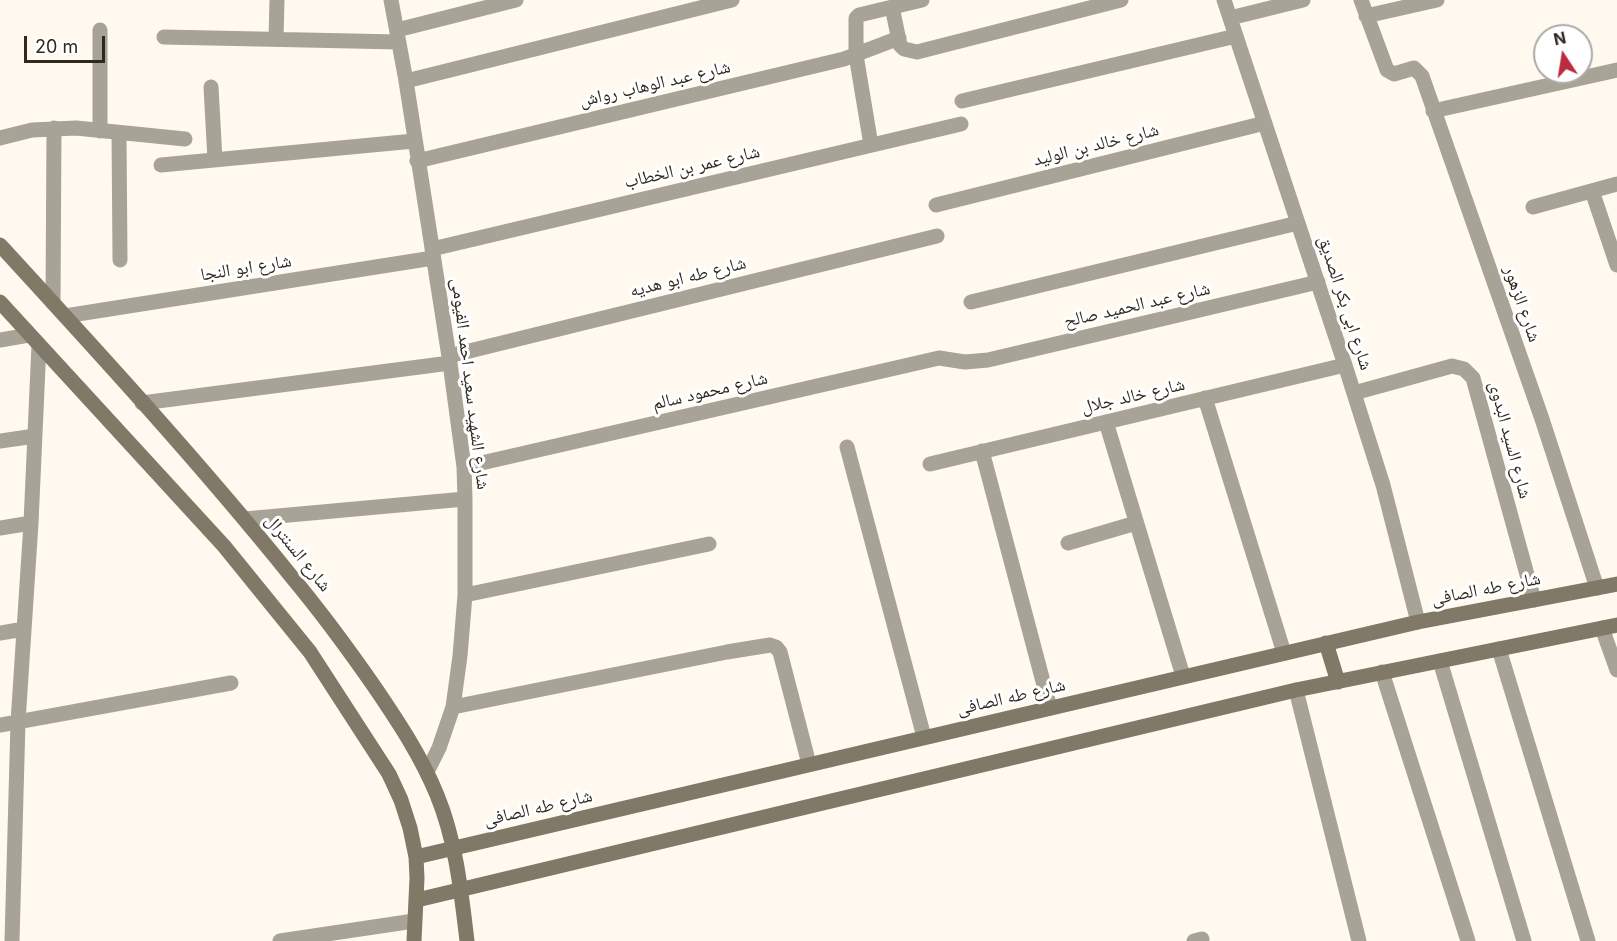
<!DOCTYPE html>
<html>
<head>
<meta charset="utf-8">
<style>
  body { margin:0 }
  #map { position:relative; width:1617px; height:941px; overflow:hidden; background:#fff9f0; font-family:Inter,sans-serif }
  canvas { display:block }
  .north { position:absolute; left:1533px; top:24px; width:60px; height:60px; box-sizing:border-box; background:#fff; border:2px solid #acaaa6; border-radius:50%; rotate:348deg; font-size:16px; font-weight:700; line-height:24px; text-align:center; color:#2f2a21 }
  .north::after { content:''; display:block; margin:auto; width:21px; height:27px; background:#bc2b3f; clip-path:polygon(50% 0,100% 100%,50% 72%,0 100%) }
  .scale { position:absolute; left:24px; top:36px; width:81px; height:27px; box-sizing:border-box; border:3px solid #2f2a21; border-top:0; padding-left:8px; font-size:18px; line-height:21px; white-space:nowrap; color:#2f2a21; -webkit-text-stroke:4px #fff; paint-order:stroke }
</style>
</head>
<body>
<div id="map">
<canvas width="1617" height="941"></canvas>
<div class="north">N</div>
<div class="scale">20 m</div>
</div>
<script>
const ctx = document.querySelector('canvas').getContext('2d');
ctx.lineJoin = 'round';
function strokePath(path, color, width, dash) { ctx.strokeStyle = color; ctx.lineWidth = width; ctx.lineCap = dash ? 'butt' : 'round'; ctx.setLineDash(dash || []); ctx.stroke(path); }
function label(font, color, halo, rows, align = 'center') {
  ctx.font = font + ' Inter,"Noto Naskh Arabic",sans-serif'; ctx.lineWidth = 6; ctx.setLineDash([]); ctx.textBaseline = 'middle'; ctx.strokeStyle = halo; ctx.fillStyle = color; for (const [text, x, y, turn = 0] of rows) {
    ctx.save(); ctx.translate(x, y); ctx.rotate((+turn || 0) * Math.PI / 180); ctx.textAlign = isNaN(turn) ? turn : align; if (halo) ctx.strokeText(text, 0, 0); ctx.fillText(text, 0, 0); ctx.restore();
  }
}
const street = new Path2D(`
  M391 0 406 81 450 363 464 467 465 499V595L460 656 453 707 439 748 427 772
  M1224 0 1345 365 1383 485 1418 622
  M1361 0 1387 70 1394 74 1414 68 1422 76 1542 419 1597 588
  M892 7 900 45 904 49 917 52 1121 0
  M1366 16 1437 0
  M1230 18 1303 0
  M100 30V131
  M397 30 516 0
  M164 37 399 42
  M276 39 277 0
  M406 81 732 0
  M211 87 215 160
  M962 101 1236 36
  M1433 111 1617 70
  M119 133 120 260
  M0 138 32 130 76 128 185 139
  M871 145 856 55V18L859 15 922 0
  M417 161 844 59 899 38
  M161 165 414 141
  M1592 191 1617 265
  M936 205 1265 123
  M1533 207 1617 184
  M432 249 961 124
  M971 302 1298 223
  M53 303 54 128
  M65 316 433 258
  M0 340 29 335
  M449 356 937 236
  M1354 393 1452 366 1464 369 1473 378 1534 600
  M1205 398 1284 653
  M142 403 450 363
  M1106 422 1183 676
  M0 441 35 436
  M847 447 924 737
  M982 451 1050 708
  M930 464 1345 365
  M464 467 939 358 965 362 988 360 1318 282
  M245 519 465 499
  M0 528 31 523
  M1068 543 1136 523
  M465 595 709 544
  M1602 628 1617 670
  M0 633 24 629
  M1499 649 1588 941
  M1440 661 1524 941
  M1382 672 1468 941
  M1296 690 1359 941
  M453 707 727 652 770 645 776 647 780 652 809 764
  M0 725 231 683
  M12 941 18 722 31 523 39 345
  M280 941 414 921
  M1194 941 1202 939`);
const secondary = new Path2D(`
  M0 245C99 353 199 462 291 576 321 612 349 650 376 689 399 723 421 756 437 795 456 841 461 891 467 941
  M0 302 224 546 310 652 389 774 401 800 410 828 416 857 417 878 414 941
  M1326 643 1338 682
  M416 857 1418 622 1617 584
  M417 900 1296 690 1617 625`);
const streetNames = [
  ["شارع عبد الوهاب رواش",655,84,-13],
  ["شارع خالد بن الوليد",1096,145,-14],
  ["شارع عمر بن الخطاب",692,167,-13],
  ["شارع ابو النجا",246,268,-9],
  ["شارع طه ابو هديه",688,277,-14],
  ["شارع ابى بكر الصديق",1345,303,72],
  ["شارع الزهور",1522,304,71],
  ["شارع عبد الحميد صالح",1137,305,-13],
  ["شارع الشهيد سعيد احمد الفيومى",470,384,83],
  ["شارع محمود سالم",710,391,-13],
  ["شارع خالد جلال",1133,396,-13],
  ["شارع السيد البدوى",1510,440,75],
  ["شارع السنترال",298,553,51],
  ["شارع طه الصافى",1486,589,-11],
  ["شارع طه الصافى",1011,697,-13],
  ["شارع طه الصافى",538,808,-13]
];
strokePath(street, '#a8a397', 15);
strokePath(secondary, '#807968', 15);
label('18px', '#2f2a21', '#fff', streetNames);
</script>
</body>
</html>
